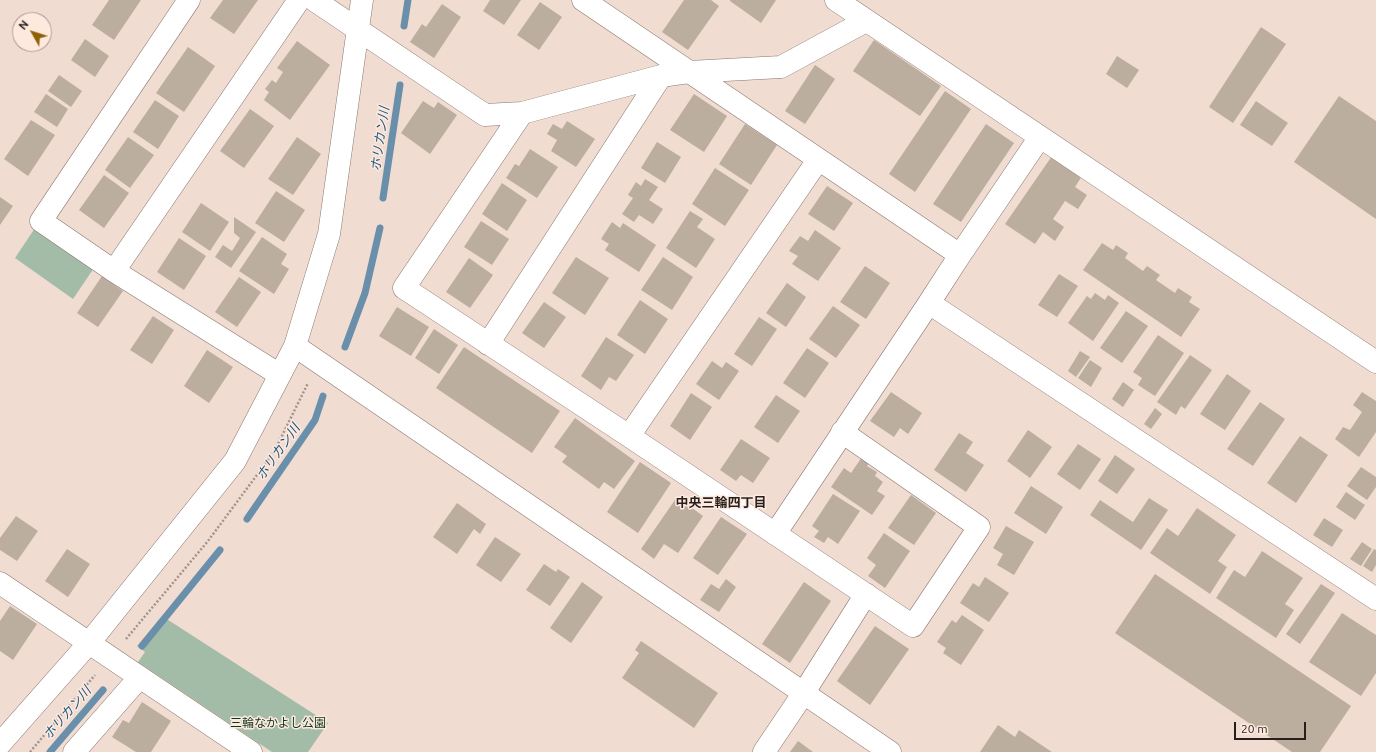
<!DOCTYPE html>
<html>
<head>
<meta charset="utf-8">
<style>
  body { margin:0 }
  #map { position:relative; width:1376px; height:752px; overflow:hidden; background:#f1dcd2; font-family:Ubuntu,sans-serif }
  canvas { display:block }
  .north { position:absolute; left:12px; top:12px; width:40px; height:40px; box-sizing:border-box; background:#fee9df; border:1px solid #a89891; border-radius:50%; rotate:309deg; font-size:11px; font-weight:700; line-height:16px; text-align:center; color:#271f1c }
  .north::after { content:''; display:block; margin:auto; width:14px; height:18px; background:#8e6107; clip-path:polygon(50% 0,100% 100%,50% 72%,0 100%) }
  .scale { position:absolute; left:1234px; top:722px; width:72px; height:18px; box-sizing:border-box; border:2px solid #271f1c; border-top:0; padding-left:5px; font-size:12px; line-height:14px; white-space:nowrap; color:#271f1c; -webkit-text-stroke:3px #fee9df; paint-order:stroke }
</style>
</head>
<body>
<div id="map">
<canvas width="1376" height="752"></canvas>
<div class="north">N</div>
<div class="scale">20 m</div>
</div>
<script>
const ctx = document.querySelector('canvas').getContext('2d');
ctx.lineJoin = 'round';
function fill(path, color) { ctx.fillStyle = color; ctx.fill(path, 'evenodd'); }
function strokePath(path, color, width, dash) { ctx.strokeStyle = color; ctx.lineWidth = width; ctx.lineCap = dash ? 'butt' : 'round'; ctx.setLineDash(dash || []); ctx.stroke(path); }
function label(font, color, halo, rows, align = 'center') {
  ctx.font = font + ' Ubuntu,"Noto Sans JP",sans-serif'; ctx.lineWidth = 3; ctx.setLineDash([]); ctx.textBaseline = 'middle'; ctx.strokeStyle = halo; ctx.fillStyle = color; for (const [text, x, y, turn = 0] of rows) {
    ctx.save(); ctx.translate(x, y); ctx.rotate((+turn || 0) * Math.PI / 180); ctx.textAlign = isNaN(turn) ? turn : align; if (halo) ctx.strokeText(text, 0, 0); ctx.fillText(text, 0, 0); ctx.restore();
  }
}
const green = new Path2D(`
  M37 225 96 265 73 299 15 258Z
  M162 616 328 723 308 752H272L138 662 145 652 137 646Z`);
const stream = new Path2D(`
  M404 26 408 0
  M383 198 400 85
  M345 347 365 293 380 228
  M247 519 315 420 323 396
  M142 646 220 550
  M50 752 103 690`);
const building = new Path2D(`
  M109 0H141L114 40 92 25Z
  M223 0H258L234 34 210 18Z
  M490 0H521L504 25 483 11Z
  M684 0H711L719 6 688 50 662 32Z
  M730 0H776L761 23 730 1Z
  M540 2 562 17 539 50 517 35Z
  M442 4 461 17 434 58 410 42 422 24 426 27Z
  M1261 27 1286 44 1233 123 1209 107Z
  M85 39 109 56 95 77 71 60Z
  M874 40 941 86 920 116 853 71Z
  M297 41 330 65 290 120 264 100 269 92 265 89 272 80 276 83 283 72 277 68Z
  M188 47 215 66 184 112 156 93Z
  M1117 56 1139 70 1127 88 1106 74Z
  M815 65 835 79 805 124 785 111Z
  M59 75 82 91 71 107 48 91Z
  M945 91 971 109 915 192 889 174Z
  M46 94 68 109 57 127 34 112Z
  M694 94 727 116 704 152 670 130Z
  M1339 96 1376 121V219L1294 162Z
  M155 100 179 116 158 149 133 132Z
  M423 101 434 108 438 102 457 115 430 154 401 133Z
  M1256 101 1288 123 1272 146 1240 125Z
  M250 109 274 126 244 168 220 151Z
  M31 120 55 135 28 176 4 159Z
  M567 121 595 139 576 167 551 151 557 140 547 134 553 124 562 129Z
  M745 124 777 145 751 185 719 164Z
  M986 124 1014 143 961 222 933 204Z
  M128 137 154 155 130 188 105 170Z
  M297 137 321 154 293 195 268 179Z
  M657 142 681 157 665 183 641 168Z
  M530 149 558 167 537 198 506 178 515 164 519 166Z
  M1052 156 1082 176 1075 187 1087 195 1078 209 1065 201 1053 219 1064 227 1055 241 1043 232 1035 244 1005 224Z
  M715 168 749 190 725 226 692 204Z
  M104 175 129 193 104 228 79 210Z
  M645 179 658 187 649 200 663 209 653 224 639 215 634 222 622 214 633 198 628 195 636 182 641 186Z
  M502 183 527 200 507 231 482 214Z
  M827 186 853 203 834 231 808 214Z
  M276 191 305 210 284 242 255 223Z
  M0 197 13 206 0 225Z
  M201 203 229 222 210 251 182 232Z
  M690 211 703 219 697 227 715 239 696 268 666 248Z
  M234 217 256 232 231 268 215 257 223 245 232 251 240 238 234 233Z
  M481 221 509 239 492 265 464 247Z
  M612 222 620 228 623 223 656 245 639 272 605 250 609 244 601 239Z
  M815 230 841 248 818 281 792 264 798 256 789 251 800 236 808 241Z
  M262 237 287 254 281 264 289 269 274 294 239 271Z
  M179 238 206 256 184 290 157 272Z
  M1102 243 1113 250 1116 245 1128 253 1125 258 1143 271 1147 266 1160 275 1156 280 1175 293 1178 288 1192 297 1189 302 1200 309 1181 337 1083 270Z
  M576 257 609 278 585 315 552 293Z
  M663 257 693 277 672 310 641 290Z
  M469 258 493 275 470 308 446 292Z
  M865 266 890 283 866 319 840 302Z
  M1059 274 1078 286 1057 317 1038 305Z
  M102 276 123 291 98 327 77 313Z
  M239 277 261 292 237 327 215 312Z
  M787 283 806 297 786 327 766 313Z
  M1095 293 1105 300 1108 295 1119 303 1093 341 1068 323 1087 296 1091 299Z
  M640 300 668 319 645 354 617 335Z
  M544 302 566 317 544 348 522 333Z
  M833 306 860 325 836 358 809 339Z
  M397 307 429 327 411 356 379 336Z
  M1126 311 1148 326 1122 363 1100 348Z
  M153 316 174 330 152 364 130 350Z
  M759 317 777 329 752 366 734 354Z
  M434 329 458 345 439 374 415 358Z
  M1158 335 1184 353 1155 396 1138 385 1142 378 1133 372Z
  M606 337 634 355 616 381 609 377 601 390 581 376Z
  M464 347 560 411 532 453 436 388Z
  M807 348 829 363 805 398 783 383Z
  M207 350 233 367 209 403 184 386Z
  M1080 351 1090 357 1076 377 1068 371Z
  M1190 355 1212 370 1185 409 1181 406 1176 415 1157 402Z
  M1090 360 1102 368 1091 387 1078 378Z
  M712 361 722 368 726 362 739 371 719 400 696 384Z
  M1227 374 1251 391 1225 430 1200 414Z
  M1123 382 1134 390 1123 407 1112 399Z
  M891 392 922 413 908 434 900 428 894 437 870 421Z
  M1362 392 1376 401V432L1359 457 1335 439 1343 427 1350 430 1362 412 1353 405Z
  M691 393 712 407 690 440 670 426Z
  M776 395 800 411 778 443 754 427Z
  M1260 402 1285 419 1253 466 1227 449Z
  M1155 408 1162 414 1151 429 1144 424Z
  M575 418 635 461 614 489 604 482 599 489 562 462 567 456 554 447Z
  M1028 430 1052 447 1030 478 1007 461Z
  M959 433 973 442 966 453 984 465 966 492 934 470Z
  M1300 436 1328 455 1296 503 1267 483Z
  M741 439 770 458 753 483 741 475 736 481 720 470Z
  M1078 444 1101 459 1080 490 1057 474Z
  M1115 455 1135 469 1117 494 1098 481Z
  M862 457 869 463 867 466 877 472 875 476 883 482 877 491 885 496 872 515 831 487 844 468 851 473Z
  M640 462 671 483 638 533 607 512Z
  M1361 467 1376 477V487L1367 500 1347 486Z
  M1031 486 1063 507 1046 534 1014 513Z
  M1346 492 1365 505 1355 520 1336 507Z
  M833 494 860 511 838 544 828 537 824 543 814 537 819 531 812 526Z
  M911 495 936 513 914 545 888 528Z
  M677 497 703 516 678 553 664 544 654 559 641 549Z
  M1149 498 1168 510 1141 550 1090 515 1100 500 1133 522Z
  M457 503 486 524 480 534 474 529 457 554 433 537Z
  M1197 508 1236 535 1218 561 1227 567 1210 594 1150 553 1167 528 1178 536Z
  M16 516 38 531 17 561 0 550V538Z
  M721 517 747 534 718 575 693 558Z
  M1324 518 1343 530 1332 547 1313 535Z
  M1006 526 1034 542 1014 575 997 565 1003 554 993 548Z
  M884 533 910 551 885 588 868 576 876 565 867 558Z
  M495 537 521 554 501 582 476 565Z
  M1362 542 1372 549 1361 566 1350 559Z
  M67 549 90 564 68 597 45 581Z
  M1374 549 1376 550V565L1372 572 1363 566Z
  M1262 551 1303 578 1285 604 1294 610 1276 638 1216 598 1234 570 1245 577Z
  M544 564 556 572 558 569 570 577 550 606 526 590Z
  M1155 574 1351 706 1320 752H1292L1115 633Z
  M985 577 1009 593 989 622 960 603 973 583 979 587Z
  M726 579 736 587 719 612 700 600 711 584 719 589Z
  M582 582 603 597 571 643 550 628Z
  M804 582 831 601 790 663 762 644Z
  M1321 584 1335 593 1300 644 1286 634Z
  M10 606 37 624 13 660 0 651V621Z
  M1342 613 1376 635V673L1361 696 1309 662Z
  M962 615 984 630 961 665 943 653 946 648 937 642 952 620 956 623Z
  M875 626 909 649 870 705 837 681Z
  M641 641 718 693 694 728 622 678 639 653 635 650Z
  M142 702 171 721 151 752H136L112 737 123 720 129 723Z
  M998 725 1015 737 1019 730 1052 752H980Z
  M798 741 813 752H790Z`);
const path = new Path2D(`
  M126 639 208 541 274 452 308 383
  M30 752 95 675`);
const street = new Path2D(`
  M189 0 41 221 114 271 280 375
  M314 0 485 115 522 113 661 76 689 72 781 67 866 21
  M583 0 960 255
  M836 0 1376 362
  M522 113 404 288 629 436 913 626 979 527 842 432
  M114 271 299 0
  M929 303 1376 599
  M488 344 661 76
  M295 346 890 752
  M629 436 818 160
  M775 534 929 303 960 255 1040 137
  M0 583 251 752
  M0 744 89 643 235 461 295 346 329 234 362 0
  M74 752 139 678
  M764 752 803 694 866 594`);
const parkNames = [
  ["三輪なかよし公園",278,723]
];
const waterNames = [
  ["ホリカン川",380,139,-82],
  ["ホリカン川",278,452,-55],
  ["ホリカン川",67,713,-49]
];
const neighbourhoodNames = [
  ["中央三輪四丁目",721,503]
];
fill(green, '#a3bca8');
strokePath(stream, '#698fab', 7);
fill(building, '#bbae9e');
strokePath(street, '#89766d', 23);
strokePath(path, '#a2928b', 2.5, [2, 2]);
strokePath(street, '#fff', 22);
label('12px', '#093719', '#fee9df', parkNames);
label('italic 13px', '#19577f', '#fee9df', waterNames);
label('bold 13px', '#271f1c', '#fee9df', neighbourhoodNames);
</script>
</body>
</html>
